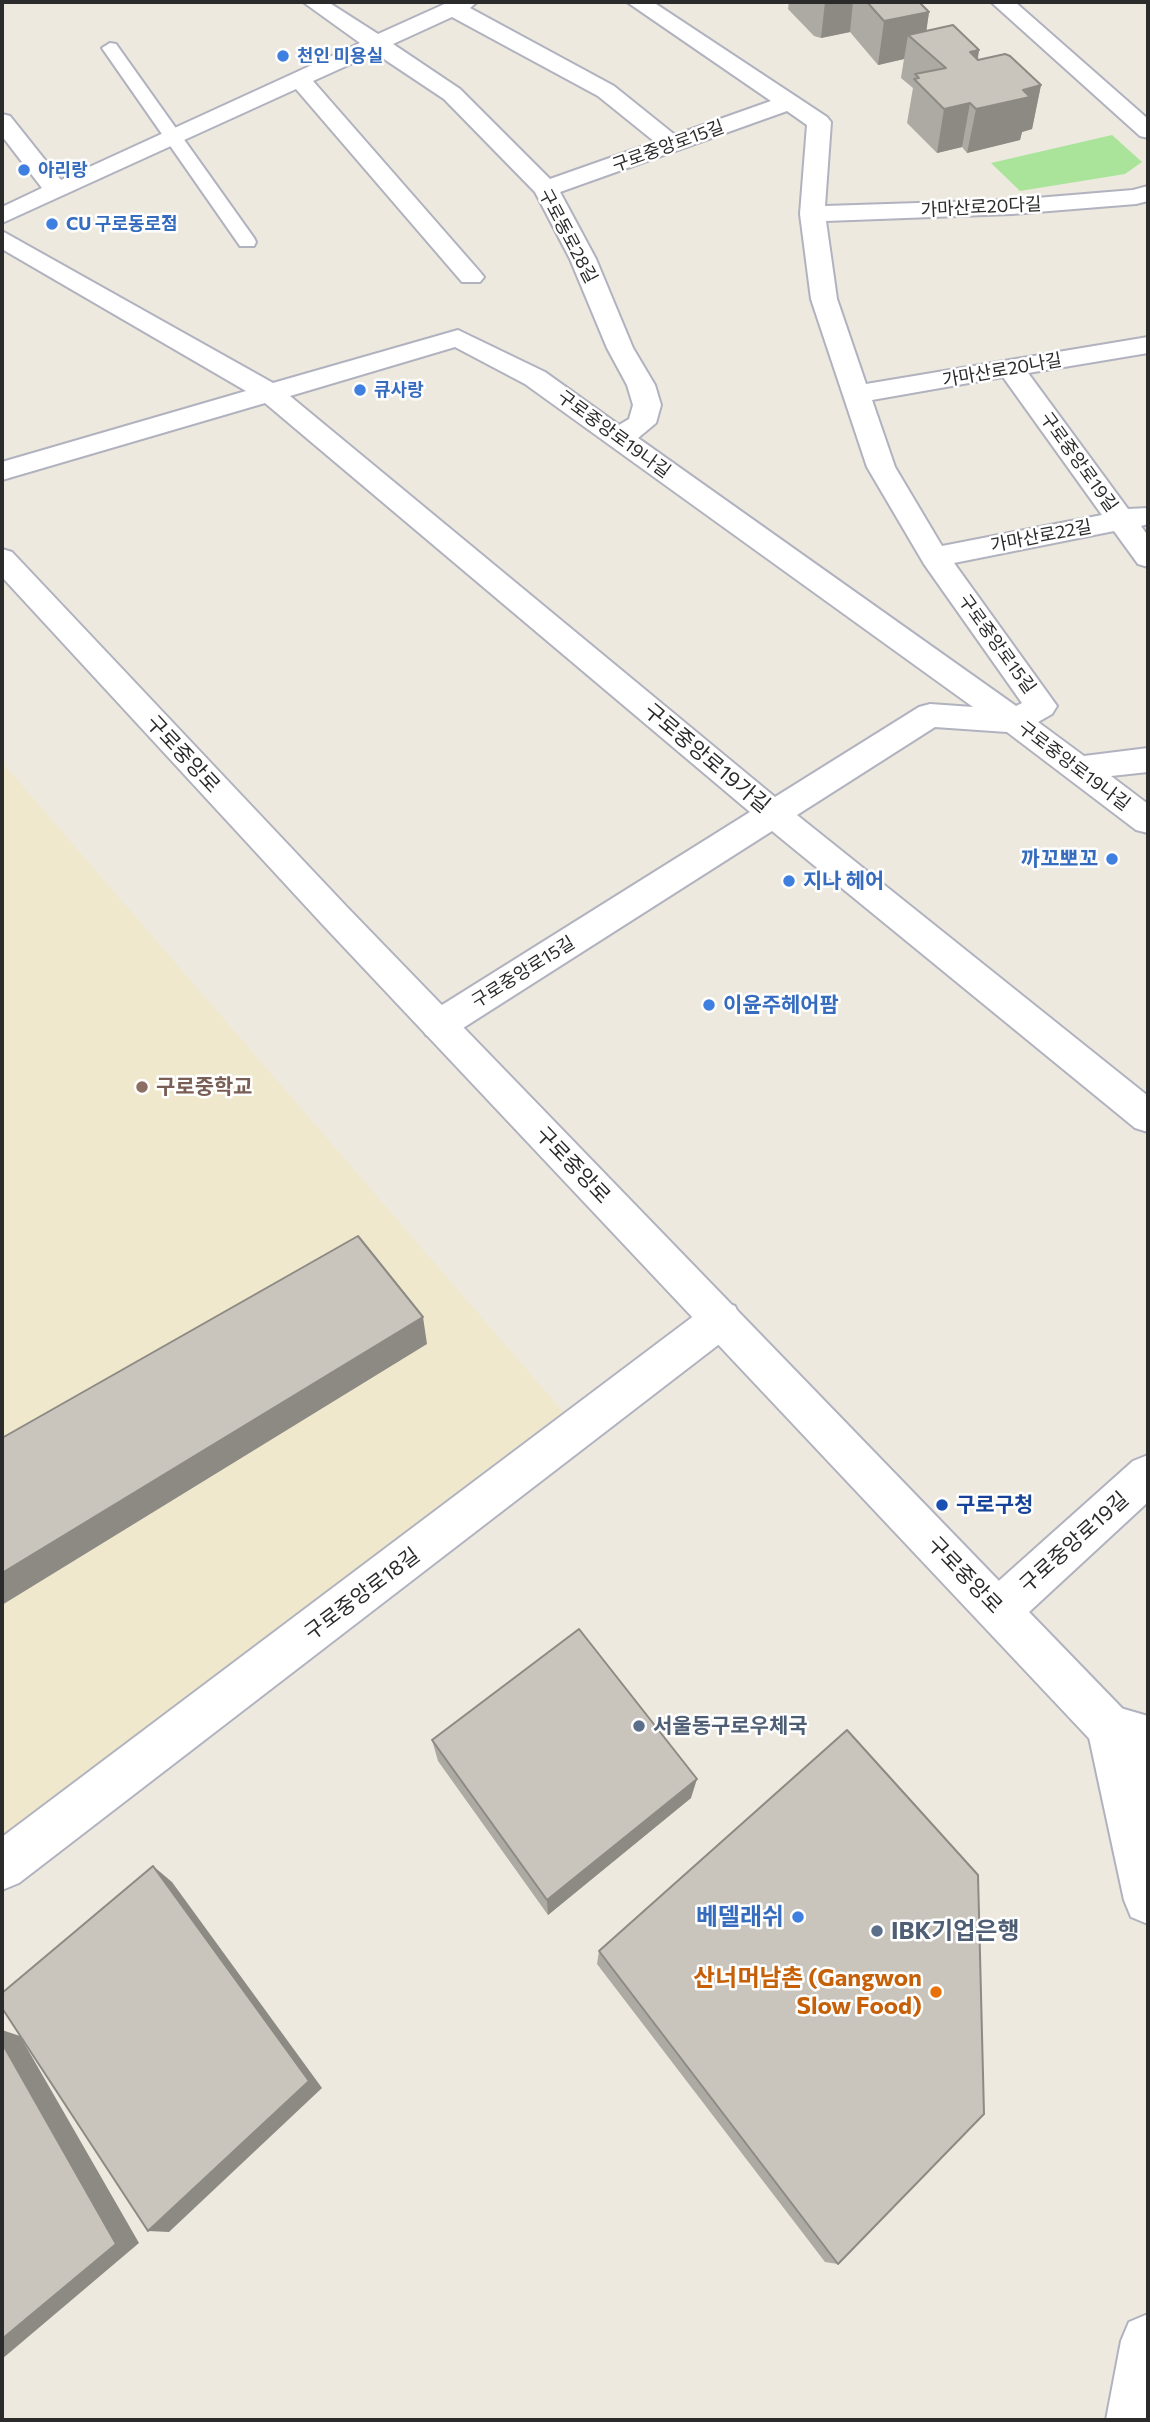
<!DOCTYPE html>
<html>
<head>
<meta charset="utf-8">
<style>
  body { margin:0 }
  #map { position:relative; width:1150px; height:2422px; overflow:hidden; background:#ede9de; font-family:Commissioner,sans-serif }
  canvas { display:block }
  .frame { position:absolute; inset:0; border:4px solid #2b2b2b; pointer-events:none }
</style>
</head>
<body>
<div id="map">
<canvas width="1150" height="2422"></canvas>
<div class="frame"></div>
</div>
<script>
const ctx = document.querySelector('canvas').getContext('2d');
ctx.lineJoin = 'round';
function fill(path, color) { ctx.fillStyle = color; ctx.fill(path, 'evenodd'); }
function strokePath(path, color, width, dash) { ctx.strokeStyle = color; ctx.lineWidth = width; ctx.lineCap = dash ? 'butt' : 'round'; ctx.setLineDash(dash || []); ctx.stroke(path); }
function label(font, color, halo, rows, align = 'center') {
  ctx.font = font + ' Commissioner,"Noto Sans KR",sans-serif'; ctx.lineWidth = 5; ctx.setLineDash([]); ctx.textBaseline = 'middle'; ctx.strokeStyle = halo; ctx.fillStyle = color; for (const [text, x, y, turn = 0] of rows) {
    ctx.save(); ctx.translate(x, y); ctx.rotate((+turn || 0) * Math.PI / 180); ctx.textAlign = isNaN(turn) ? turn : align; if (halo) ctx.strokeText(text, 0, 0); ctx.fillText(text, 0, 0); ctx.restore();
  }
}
const education = new Path2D(`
  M2 762 579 1430 2 1866Z`);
const green = new Path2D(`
  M1112 135 1142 162 1125 174 1020 191 991 163Z`);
const service = new Path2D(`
  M110 43 116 44 254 238 256 242 254 246H240L102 48Z`);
const minor = new Path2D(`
  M303 2H328L378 34 449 2H477L470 8 614 86 675 135 771 101 627 2H653L827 117 831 122 825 206 1012 200 1133 190 1148 186V201L1136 204 1012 214 826 221 837 299 866 384 1148 337V353L1028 373 1128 509 1148 508V524L1141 526 1148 536V567L1138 564 1114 531 954 563 1057 706 1052 714 1038 722 1084 756 1148 748V772L1111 776 1148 804V833L1136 830 1007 732 935 727 797 815 1148 1096V1132L1135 1128 772 831 452 1035 439 1039 426 1035 421 1025 426 1015 750 812 265 403 2 480V462L246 391 2 249V231L273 383 458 330 545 372 619 425 629 419 633 405 627 385 607 348 570 259 535 192 444 99 375 53 313 81 480 272 484 277 480 282H462L296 89 2 223V207L42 188 2 136V114L10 116 61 180 360 43ZM452 17 598 96 655 142 550 179 460 89 393 44ZM787 111 807 125 800 214 811 299 867 467 924 564 1022 703 1016 706 638 438 656 423 661 405 655 385 633 348 596 259 560 192ZM455 347 525 384 973 707 930 704 919 707 775 797 290 396ZM1003 377 1102 515 942 546 895 467 872 400Z
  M991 2H1015L1148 119V138L1140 136Z
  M721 1301 735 1306 741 1319 735 1332 19 1883 2 1890V1837L707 1306Z
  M1148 1455V1502L1015 1625 999 1631 983 1625 977 1610 983 1595 1133 1461Z`);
const tertiary = new Path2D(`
  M2 549 12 552 347 907 1148 1735V1791L1132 1784 323 925 2 577Z`);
const secondary = new Path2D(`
  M1110 1705 1148 1716V1762L1140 1759 1148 1796V1924L1131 1917 1124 1900 1087 1728 1094 1712Z
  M1148 2314V2420H1106L1121 2341 1129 2322Z`);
const wall = new Path2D(`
  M789 2H919L929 12 926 31 979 50 978 60 1041 85 1032 129 1022 132 1020 140 967 153 962 147 937 153 907 123 913 88 901 78 904 59 878 65 850 32 821 38 814 36 788 9Z
  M432 1740 691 1798 548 1915 438 1761Z
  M599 1951 838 2264 825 2262 597 1964Z`);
const shadedWall = new Path2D(`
  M825 2H853L850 32 821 38Z
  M929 12 924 48 908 35 904 59 878 65 884 21Z
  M979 50 971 94 970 52Z
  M1041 85 1032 129 1022 132 1020 140 967 153 976 109 1023 90Z
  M970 103 962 147 937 153 944 109Z
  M423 1317 427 1344 2 1605V1573Z
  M697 1779 691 1798 548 1915 547 1900Z
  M153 1866 172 1882 322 2088 169 2232 148 2231Z
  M2 2030 20 2036 139 2243 2 2359Z`);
const building = new Path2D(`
  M867 2H919L929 12 884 21Z
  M953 25 979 50 970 52 978 60 1005 54 1010 56 1041 85 1023 90 1030 97 976 109 970 103 944 109 914 79 919 78 915 74 946 68 908 35Z
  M358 1236 423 1317 2 1573V1438Z
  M579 1629 697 1779 547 1900 432 1740Z
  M847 1730 978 1875 984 2114 838 2264 599 1951Z
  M153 1866 309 2081 148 2231 2 2008V1993Z
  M2 2043 116 2244 2 2339Z`);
const markers = [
  [283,56,7,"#3f7fe0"],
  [24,170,7,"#3f7fe0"],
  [52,224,7,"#3f7fe0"],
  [360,390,7,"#3f7fe0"],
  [1112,859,7,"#3f7fe0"],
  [789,881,7,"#3f7fe0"],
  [709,1005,7,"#3f7fe0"],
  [142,1087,7,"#8d6e63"],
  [942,1505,7,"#1a4fb4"],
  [639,1726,7,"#5c6f8a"],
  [798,1917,7,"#3f7fe0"],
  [877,1931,7,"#5c6f8a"],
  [936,1992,7,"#e8710a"]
];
const farShopnames = [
  ["천인 미용실",297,56],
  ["아리랑",38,170],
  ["CU 구로동로점",66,224],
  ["큐사랑",374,390]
];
const farStreetnames = [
  ["구로중앙로15길",668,146,-20],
  ["가마산로20다길",981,207,-3],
  ["구로동로28길",568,236,62],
  ["가마산로20나길",1002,370,-10],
  ["구로중앙로19나길",614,434,36],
  ["구로중앙로19길",1079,462,54],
  ["가마산로22길",1041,536,-11],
  ["구로중앙로15길",997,644,54],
  ["구로중앙로19나길",1074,766,37],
  ["구로중앙로15길",523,972,-32]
];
const streetNames = [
  ["구로중앙로",183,754,47],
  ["구로중앙로19가길",707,758,40],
  ["구로중앙로",573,1165,46],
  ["구로중앙로19길",1074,1542,-42],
  ["구로중앙로",965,1575,46],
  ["구로중앙로18길",362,1594,-37]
];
const shopNames = [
  ["까꼬뽀꼬",1098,859,"right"],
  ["지나 헤어",803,881],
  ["이윤주헤어팜",723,1005]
];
const educationNames = [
  ["구로중학교",156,1087]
];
const transitNames = [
  ["구로구청",956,1505]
];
const serviceNames = [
  ["서울동구로우체국",653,1726]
];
const nearShopnames = [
  ["베델래쉬",784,1917]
];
const nearServicenames = [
  ["IBK기업은행",891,1931]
];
const nearFoodnames = [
  ["산너머남촌 (Gangwon",922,1978],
  ["Slow Food)",922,2006]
];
fill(education, '#efe8cd');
fill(green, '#aae49a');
strokePath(service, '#b1b2bf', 4);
strokePath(minor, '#b1b2bf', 4);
strokePath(tertiary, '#b1b2bf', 4);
strokePath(secondary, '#b1b2bf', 4);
fill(service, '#fff');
fill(minor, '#fff');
fill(tertiary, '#fff');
fill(secondary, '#fff');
fill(wall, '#ada9a3');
fill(shadedWall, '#8d8a84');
fill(building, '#c9c5bd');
strokePath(building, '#8d8a84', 2);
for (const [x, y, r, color] of markers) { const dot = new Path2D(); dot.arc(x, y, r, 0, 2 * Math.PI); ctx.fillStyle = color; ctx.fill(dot); strokePath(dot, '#fff', 2.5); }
label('bold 18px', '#366cbe', '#fff', farShopnames, 'left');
label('18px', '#2b2b2b', '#fff', farStreetnames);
label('21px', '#2b2b2b', '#fff', streetNames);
label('bold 21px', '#366cbe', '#fff', shopNames, 'left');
label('bold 21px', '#785e54', '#fff', educationNames, 'left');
label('bold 21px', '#164399', '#fff', transitNames, 'left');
label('bold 21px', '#4e5e75', '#fff', serviceNames, 'left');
label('bold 24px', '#366cbe', '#fff', nearShopnames, 'right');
label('bold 24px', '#4e5e75', '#fff', nearServicenames, 'left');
label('bold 24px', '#c56008', '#fff', nearFoodnames, 'right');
</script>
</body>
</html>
